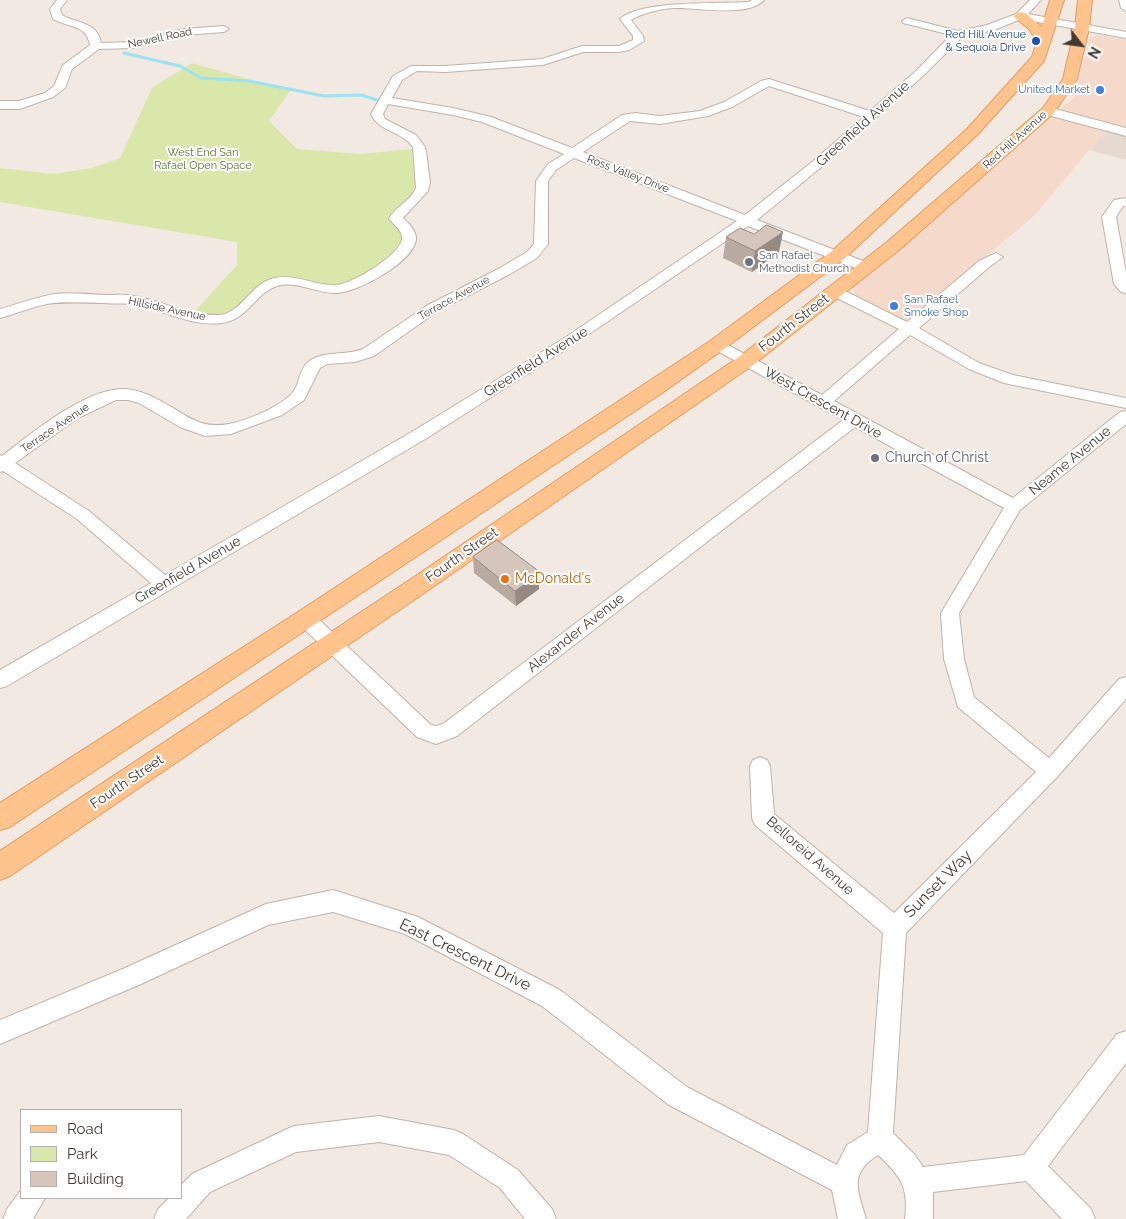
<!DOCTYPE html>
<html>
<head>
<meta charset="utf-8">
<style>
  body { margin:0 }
  #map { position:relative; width:1126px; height:1219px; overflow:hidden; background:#f2e9e3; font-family:Raleway,sans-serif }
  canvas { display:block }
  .legend { position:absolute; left:20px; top:1109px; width:162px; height:90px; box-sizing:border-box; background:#fff; border:1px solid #b4b0ad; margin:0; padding:6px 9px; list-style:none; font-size:15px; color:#433933 }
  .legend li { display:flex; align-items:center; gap:10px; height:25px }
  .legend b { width:25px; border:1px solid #b4b0ad }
  .north { position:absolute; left:1056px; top:20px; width:50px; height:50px; -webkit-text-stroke:4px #fff; paint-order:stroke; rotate:120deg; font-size:14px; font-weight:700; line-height:20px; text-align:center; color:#433933 }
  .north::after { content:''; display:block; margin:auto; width:18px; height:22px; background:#433933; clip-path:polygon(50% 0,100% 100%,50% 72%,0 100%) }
</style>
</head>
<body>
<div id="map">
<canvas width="1126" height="1219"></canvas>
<ul class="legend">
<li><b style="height:6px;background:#ffc48e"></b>Road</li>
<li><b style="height:14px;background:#dae7aa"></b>Park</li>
<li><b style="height:14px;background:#d6c5bb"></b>Building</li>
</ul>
<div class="north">N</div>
</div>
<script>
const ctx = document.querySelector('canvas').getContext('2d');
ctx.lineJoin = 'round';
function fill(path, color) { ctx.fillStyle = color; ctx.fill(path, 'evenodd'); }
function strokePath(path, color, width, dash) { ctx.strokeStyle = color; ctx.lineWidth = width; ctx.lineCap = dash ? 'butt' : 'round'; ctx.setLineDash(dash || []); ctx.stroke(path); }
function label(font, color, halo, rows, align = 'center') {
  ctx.font = font + ' Raleway,sans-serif'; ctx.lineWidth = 4; ctx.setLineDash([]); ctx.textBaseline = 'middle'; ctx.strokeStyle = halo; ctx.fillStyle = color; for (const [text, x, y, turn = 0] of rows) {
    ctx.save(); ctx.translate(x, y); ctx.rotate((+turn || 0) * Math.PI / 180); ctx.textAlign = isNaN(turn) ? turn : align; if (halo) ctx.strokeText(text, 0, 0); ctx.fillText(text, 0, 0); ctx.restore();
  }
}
const residential = new Path2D(`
  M1105 131 1126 136V160L1089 150Z`);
const commercial = new Path2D(`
  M1096 35 1126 39V129L1058 111 1074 97 1090 37Z
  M1054 116 1105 131 1035 215 907 323 856 297 853 287Z`);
const green = new Path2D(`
  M192 63 290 91 269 121 297 149 361 154 419 148 420 194 398 214 405 228 404 249 341 289 281 281 225 319 196 310 237 265V242L0 202V168L53 174 92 168 120 158 152 88Z`);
const stream = new Path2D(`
  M124 53 180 66 201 78 249 81 324 96 361 95 380 101`);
const minor = new Path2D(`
  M57 0H67L60 9 62 15C77 24 97 21 101 43L133 42 184 29 224 26 229 29 224 32 184 35 133 48 99 49 72 69 65 88 53 97 20 109H0V101H19L45 93 54 86 63 65 90 45C86 24 69 28 53 19L50 9Z
  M752 0H764C748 18 696 7 673 8 660 9 642 13 631 20L643 36 644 41 629 50 619 52H583L543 65 445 72 417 71 402 80 392 98 453 108 491 117 572 148 622 115 635 113 660 116 700 111 724 102 761 81 769 79 870 111 916 71 951 35 903 23 902 21 907 18 958 31 987 25 1016 14 1030 0H1041L1028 14 1126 32V38L1021 19 994 30 962 37 924 75 820 168 757 220 871 264 873 267 871 270H861L748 226 576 343 427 438 7 686 0 688V670L151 583 77 519 3 471 0 472V455L2 456C32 433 81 392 120 389 136 388 153 396 166 404 189 417 201 429 229 424 246 421 286 405 295 389 300 380 300 369 308 362 323 350 346 356 363 349L428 305 500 268 527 252 534 244 536 181 548 164 564 154 482 122 453 115 388 104 383 114 385 119 416 135 425 147 426 152 430 182 428 191 403 218C409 223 417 232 416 240 412 263 358 292 337 293 318 294 296 280 277 286 255 293 248 320 222 323 192 327 162 310 134 304 124 303 114 304 104 303 85 303 66 301 47 304 31 307 16 314 0 318V309C18 304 36 297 55 294 71 292 87 294 104 295 114 295 124 294 134 296 162 301 190 316 219 315 240 314 251 285 271 279 294 272 315 287 338 285 353 283 404 253 402 237 401 229 394 225 389 219 395 206 411 201 416 188L413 147C402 131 379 132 371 114L393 76 411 66H445L542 59 582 46H619L633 40V36L620 19C640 0 719 4 749 2ZM769 86 864 117 812 162 745 215 583 152 630 121 660 124 708 116 732 107ZM574 158 737 221 566 337 415 430 165 575 89 511 15 463 78 418 116 400H128L139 403 180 427 205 436 231 434 282 415 304 400 320 368 327 364 355 362 374 356 438 311 510 274 537 258 548 244V181L556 170Z
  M1119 0H1126V11L1121 8Z
  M1048 107 1126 128V136L1044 114 1042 111Z
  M1126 198V206H1123L1116 217 1126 273V293L1121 292 1114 284 1102 217 1114 200Z
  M996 253 1003 257 989 267 919 328 979 363 1013 375 1126 398V408L1004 383 969 369 910 335 834 401 1013 498 1120 412 1126 411V424L1020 510 959 613 964 659 974 697 1049 758 1119 679 1126 677V699L1057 777 906 933 893 1133 915 1155 923 1167 1024 1155 1117 1034 1126 1031V1063L1048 1166 1091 1209 1095 1219H1062L1026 1181 933 1192V1219H905C909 1188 901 1176 878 1155 848 1174 858 1190 866 1219H838L832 1190 669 1105 542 1006 405 934 333 912 268 925 141 984 0 1044V1020L125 968 266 904 333 890 418 917 560 990 687 1087 837 1165 847 1145 868 1132 883 933 755 825 752 818 750 766 753 760 760 757 767 760 770 766 774 814 894 913 1036 772 958 707 944 659 941 613 1004 508 855 427 457 736 436 744 417 737 299 624 297 619 299 614 306 612 313 614 431 725 436 726 443 724 843 420 712 348 709 345 712 342H722L822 395 899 329 829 294 827 291 829 288H839L907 322 979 261Z
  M379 1116 454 1130 463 1134 518 1170 552 1209 556 1219H525L500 1188 449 1155 379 1142 296 1152 210 1192 186 1219H154L158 1209 169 1198H181V1185L192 1174 285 1130 294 1126Z
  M21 1190V1198H45L33 1219H3L7 1209Z`);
const major = new Path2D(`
  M1050 0H1064L1044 61 977 135 844 259 724 349 662 393 10 827 0 830V803L298 612 710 341 832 251 967 129 1032 57 1037 41 1029 29 1013 16 1020 12 1025 13 1042 27Z
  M1078 0H1092L1089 28 1077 79 1053 114 899 250 753 365 427 591 10 876 0 880V851L411 579 739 357 887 242 1043 108 1063 79 1075 28Z`);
const wall = new Path2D(`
  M726 237 779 252 752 272 723 258Z
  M473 557 539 589 516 606 474 573Z`);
const shadedWall = new Path2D(`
  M783 232 779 252 752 272 755 251Z
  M539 574V589L516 606 515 591Z`);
const building = new Path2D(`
  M767 225 783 232 755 251 726 237 740 228 754 234Z
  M497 540 536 569 539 574 515 591 473 557Z`);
const markers = [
  [1036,41,5,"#1a4fb4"],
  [1100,90,5,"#3f7fe0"],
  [749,262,5,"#6b7280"],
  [894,306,5,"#3f7fe0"],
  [875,458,5,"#6b7280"],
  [505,579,5,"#e8710a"]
];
const farTransitnames = [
  ["Red Hill Avenue",1026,35],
  ["& Sequoia Drive",1026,48]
];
const farStreetnames = [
  ["Newell Road",160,38,-12],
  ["Red Hill Avenue",1015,140,-42],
  ["Ross Valley Drive",628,174,21],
  ["Terrace Avenue",454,298,-29],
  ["Hillside Avenue",167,309,12],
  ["Terrace Avenue",55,428,-34]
];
const farShopnames = [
  ["United Market",1090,90],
  ["San Rafael",904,300,"left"],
  ["Smoke Shop",904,313,"left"]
];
const farParknames = [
  ["West End San",203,153],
  ["Rafael Open Space",203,166]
];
const farWorshipnames = [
  ["San Rafael",759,256],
  ["Methodist Church",759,269]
];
const streetNames = [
  ["Greenfield Avenue",863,124,-42],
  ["Fourth Street",794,323,-38],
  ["Greenfield Avenue",536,362,-32],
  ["West Crescent Drive",823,403,29],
  ["Neame Avenue",1070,461,-39],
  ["Fourth Street",462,555,-35],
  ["Greenfield Avenue",188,570,-30],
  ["Alexander Avenue",576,633,-38],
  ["Fourth Street",127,782,-34],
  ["Belloreid Avenue",810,856,41]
];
const worshipNames = [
  ["Church of Christ",885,458]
];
const foodNames = [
  ["McDonald's",515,579]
];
const nearStreetnames = [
  ["Sunset Way",938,884,-45],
  ["East Crescent Drive",465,955,26]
];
fill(residential, '#e6dad0');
fill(commercial, '#f5dacc');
fill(green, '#dae7aa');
strokePath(stream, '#9de2f0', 3);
strokePath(minor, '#c0b2a8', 2);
strokePath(major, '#e49c5e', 2);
fill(minor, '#fff');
fill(major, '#ffc48e');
fill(wall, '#b8a9a1');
fill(shadedWall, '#968a83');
fill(building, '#d6c5bb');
strokePath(building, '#968a83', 1);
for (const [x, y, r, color] of markers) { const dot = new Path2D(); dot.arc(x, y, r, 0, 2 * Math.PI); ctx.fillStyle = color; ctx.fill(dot); strokePath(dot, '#fff', 2); }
label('11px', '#164399', '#fff', farTransitnames, 'right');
label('11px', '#433933', '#fff', farStreetnames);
label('11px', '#366cbe', '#fff', farShopnames, 'right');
label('11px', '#567427', '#fff', farParknames);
label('11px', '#5b616d', '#fff', farWorshipnames, 'left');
label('14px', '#433933', '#fff', streetNames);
label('14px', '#5b616d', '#fff', worshipNames, 'left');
label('14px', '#c56008', '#fff', foodNames, 'left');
label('16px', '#433933', '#fff', nearStreetnames);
</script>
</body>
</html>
